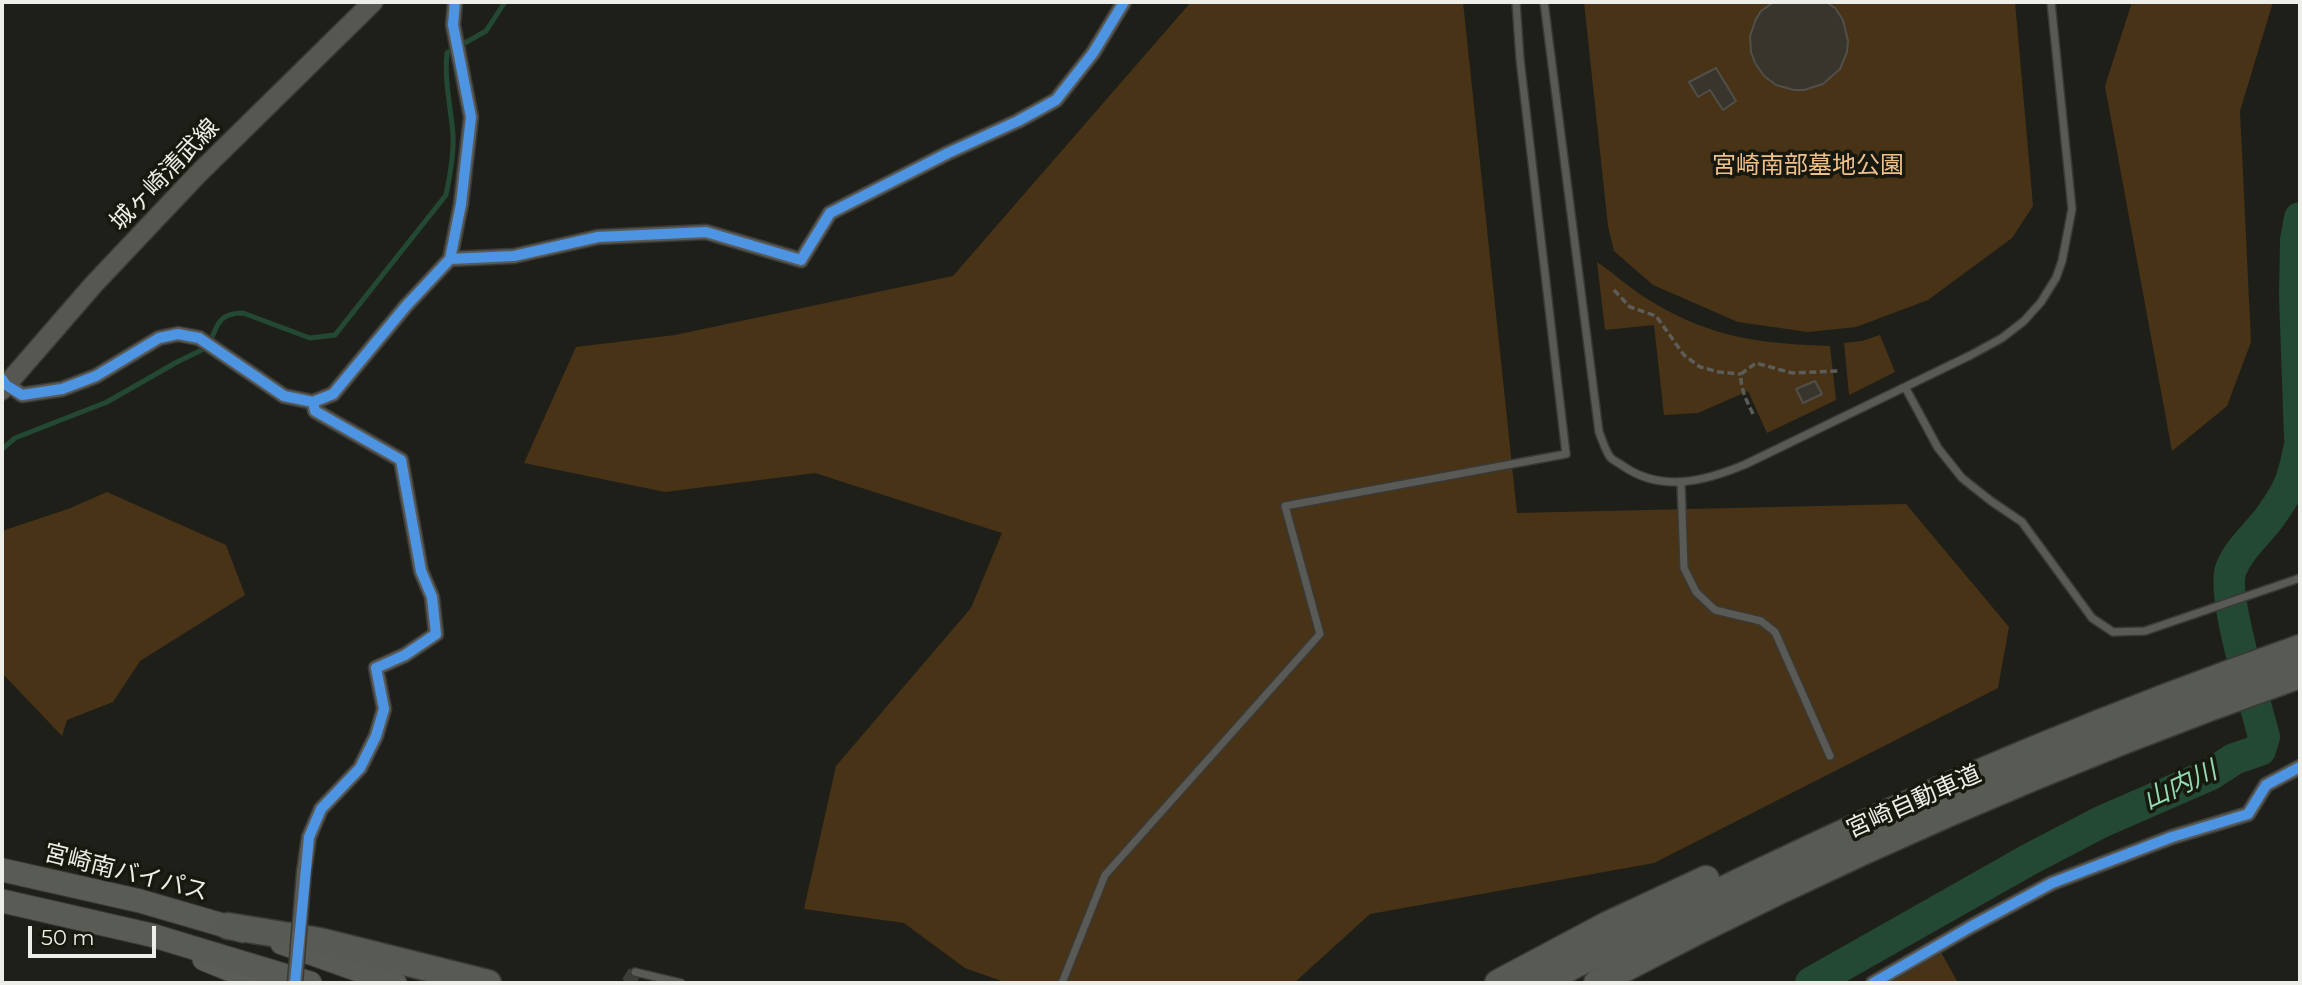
<!DOCTYPE html>
<html>
<head>
<meta charset="utf-8">
<style>
  body { margin:0 }
  #map { position:relative; width:2302px; height:985px; overflow:hidden; background:#1f1f1a; font-family:Montserrat,sans-serif }
  canvas { display:block }
  .frame { position:absolute; inset:0; border:4px solid #eceee7; pointer-events:none }
  .scale { position:absolute; left:28px; top:926px; width:128px; height:32px; box-sizing:border-box; border:4px solid #eceee7; border-top:0; padding-left:9px; font-size:21px; line-height:24px; white-space:nowrap; color:#eceee7; -webkit-text-stroke:5px #17180e; paint-order:stroke }
</style>
</head>
<body>
<div id="map">
<canvas width="2302" height="985"></canvas>
<div class="frame"></div>
<div class="scale">50 m</div>
</div>
<script>
const ctx = document.querySelector('canvas').getContext('2d');
ctx.lineJoin = 'round';
function fill(path, color) { ctx.fillStyle = color; ctx.fill(path, 'evenodd'); }
function strokePath(path, color, width, dash) { ctx.strokeStyle = color; ctx.lineWidth = width; ctx.lineCap = dash ? 'butt' : 'round'; ctx.setLineDash(dash || []); ctx.stroke(path); }
function label(font, color, halo, rows, align = 'center') {
  ctx.font = font + ' Montserrat,"Noto Sans JP",sans-serif'; ctx.lineWidth = 7; ctx.setLineDash([]); ctx.textBaseline = 'middle'; ctx.strokeStyle = halo; ctx.fillStyle = color; for (const [text, x, y, turn = 0] of rows) {
    ctx.save(); ctx.translate(x, y); ctx.rotate((+turn || 0) * Math.PI / 180); ctx.textAlign = isNaN(turn) ? turn : align; if (halo) ctx.strokeText(text, 0, 0); ctx.fillText(text, 0, 0); ctx.restore();
  }
}
const green = new Path2D(`
  M1191 2H1463L1517 513 1906 504 2009 627 1998 688 1654 863 1370 914 1294 983H1007L965 968 904 923 804 909 836 766 971 608 1002 533 815 473 665 492 524 463 576 347 675 335 953 276Z
  M1584 2H2015L2033 206 2012 238 1928 300 1856 327 1808 332 1738 322 1653 285 1614 251 1608 226Z
  M2132 2H2273L2240 111 2251 342 2227 406 2172 451 2105 86Z
  M1597 262C1616 275 1634 292 1654 303 1712 338 1764 344 1830 346L1836 400 1767 433 1748 391 1698 413 1664 415 1654 325 1605 330Z
  M1880 335 1895 372 1849 395 1844 343 1862 341Z
  M107 492 226 545 245 595 140 661 113 702 67 720 62 736 2 673V531L68 509Z
  M1941 952 1958 983H1890Z`);
const stream = new Path2D(`
  M2 449 15 438 107 402 177 362 208 347C217 327 217 313 243 313L310 338 335 335 446 195C450 176 454 155 453 135 451 108 444 81 447 53L486 31 505 2`);
const river = new Path2D(`
  M2300 218 2296 240 2295 295 2300 438
  M1811 983 2030 859 2101 822 2211 774 2234 759 2260 750 2264 737C2256 705 2221 594 2231 569 2240 547 2259 533 2272 514 2291 488 2294 475 2300 445`);
const building = new Path2D(`
  M1774 2H1826L1835 8 1843 20 1848 41 1847 52 1840 69 1823 84 1804 90H1794L1776 85 1764 76 1755 63 1751 52 1750 36 1756 19 1761 11Z
  M1716 68 1736 101 1723 110 1710 90 1698 97 1689 82Z
  M1815 381 1822 394 1803 403 1796 389Z`);
const minorTunnel = new Path2D(`
  M628 983 635 972`);
const path = new Path2D(`
  M1614 290 1630 307 1656 316 1684 355 1700 367 1719 372 1741 374
  M1753 414C1747 401 1740 389 1741 374L1756 363 1792 373 1839 371`);
const service = new Path2D(`
  M1544 2 1599 432C1602 439 1605 450 1610 457 1612 460 1619 463 1623 466 1662 493 1706 481 1746 464L1971 355 2002 338 2024 321 2041 302 2056 278 2062 261 2072 209 2051 2
  M1905 387 1938 448 1962 478 1991 501 2022 522 2092 618 2113 632 2145 631 2300 578
  M1681 483 1684 568 1696 592 1715 610 1761 621 1775 632 1830 756
  M635 972 681 983
  M1062 983 1105 875 1320 634 1285 506 1566 454 1520 59 1516 2`);
const minor = new Path2D(`
  M450 259 514 256 598 237 706 232 801 260 830 213 948 153 1018 121 1056 100 1093 53 1124 2
  M2 380 22 395 62 389 96 376 159 338 178 334 199 338 284 396 313 402 333 394 406 306 450 259 461 204 471 117 453 25 455 2
  M304 872 309 837 321 809 360 768 376 736 384 709 376 668 405 655 436 634 432 597 421 571 401 460 315 411 313 402
  M1873 983 1972 926 2052 883 2172 837 2248 814 2266 785 2300 767`);
const secondary = new Path2D(`
  M2 390 94 284 197 175 373 2`);
const primary = new Path2D(`
  M204 959 262 983`);
const trunk = new Path2D(`
  M2 870 140 901 243 931
  M2 901 151 935 310 983
  M282 943 395 983`);
const motorway = new Path2D(`
  M228 926 320 941 488 983
  M1498 983 1607 925 1706 879
  M1540 983C1614 945 1687 906 1762 871 1937 787 2117 712 2300 648
  M1597 983C1823 863 2059 760 2300 675`);
const minorBridge = new Path2D(`
  M295 983 304 872`);
const cycleway = new Path2D(`
  M450 259 514 256 598 237 706 232 801 260 830 213 948 153 1018 121 1056 100 1093 53 1124 2
  M2 379 6 385 22 395 62 389 96 376 159 338 178 334 199 338 284 396 313 402 333 394 406 306 450 259 461 204 471 117 453 25 455 2
  M295 983 309 837 321 809 360 768 376 736 384 709 376 668 405 655 436 634 432 597 421 571 401 460 315 411 313 402
  M1873 983 1972 926 2052 883 2172 837 2248 814 2266 785 2300 767`);
const parkNames = [
  ["宮崎南部墓地公園",1808,166]
];
const streetNames = [
  ["城ヶ崎清武線",165,175,-46],
  ["宮崎自動車道",1914,802,-24],
  ["宮崎南バイパス",126,873,14]
];
const waterNames = [
  ["山内川",2180,786,-25]
];
fill(green, '#483317');
strokePath(stream, '#234834', 5);
strokePath(river, '#234834', 32);
fill(building, '#38362c');
strokePath(building, '#504f4a', 2);
strokePath(minorTunnel, '#3e3e39', 14, [14, 7]);
strokePath(service, '#393a36', 10);
strokePath(minor, '#393a36', 17);
strokePath(secondary, '#393a36', 22);
strokePath(primary, '#393a36', 25);
strokePath(trunk, '#393a36', 25);
strokePath(motorway, '#393a36', 29);
strokePath(path, '#5c5c59', 3.5, [7, 3.5]);
strokePath(service, '#595a56', 7);
strokePath(minor, '#595a56', 14);
strokePath(secondary, '#565751', 19);
strokePath(primary, '#5b5e56', 23);
strokePath(trunk, '#595c54', 23);
strokePath(motorway, '#575b53', 26);
strokePath(minorBridge, '#393a36', 17, []);
strokePath(minorBridge, '#595a56', 14);
strokePath(cycleway, '#4d94e3', 10);
label('24px', '#efc089', '#17180e', parkNames);
label('24px', '#eceee7', '#17180e', streetNames);
label('italic 26px', '#92d9b2', '#17180e', waterNames);
</script>
</body>
</html>
